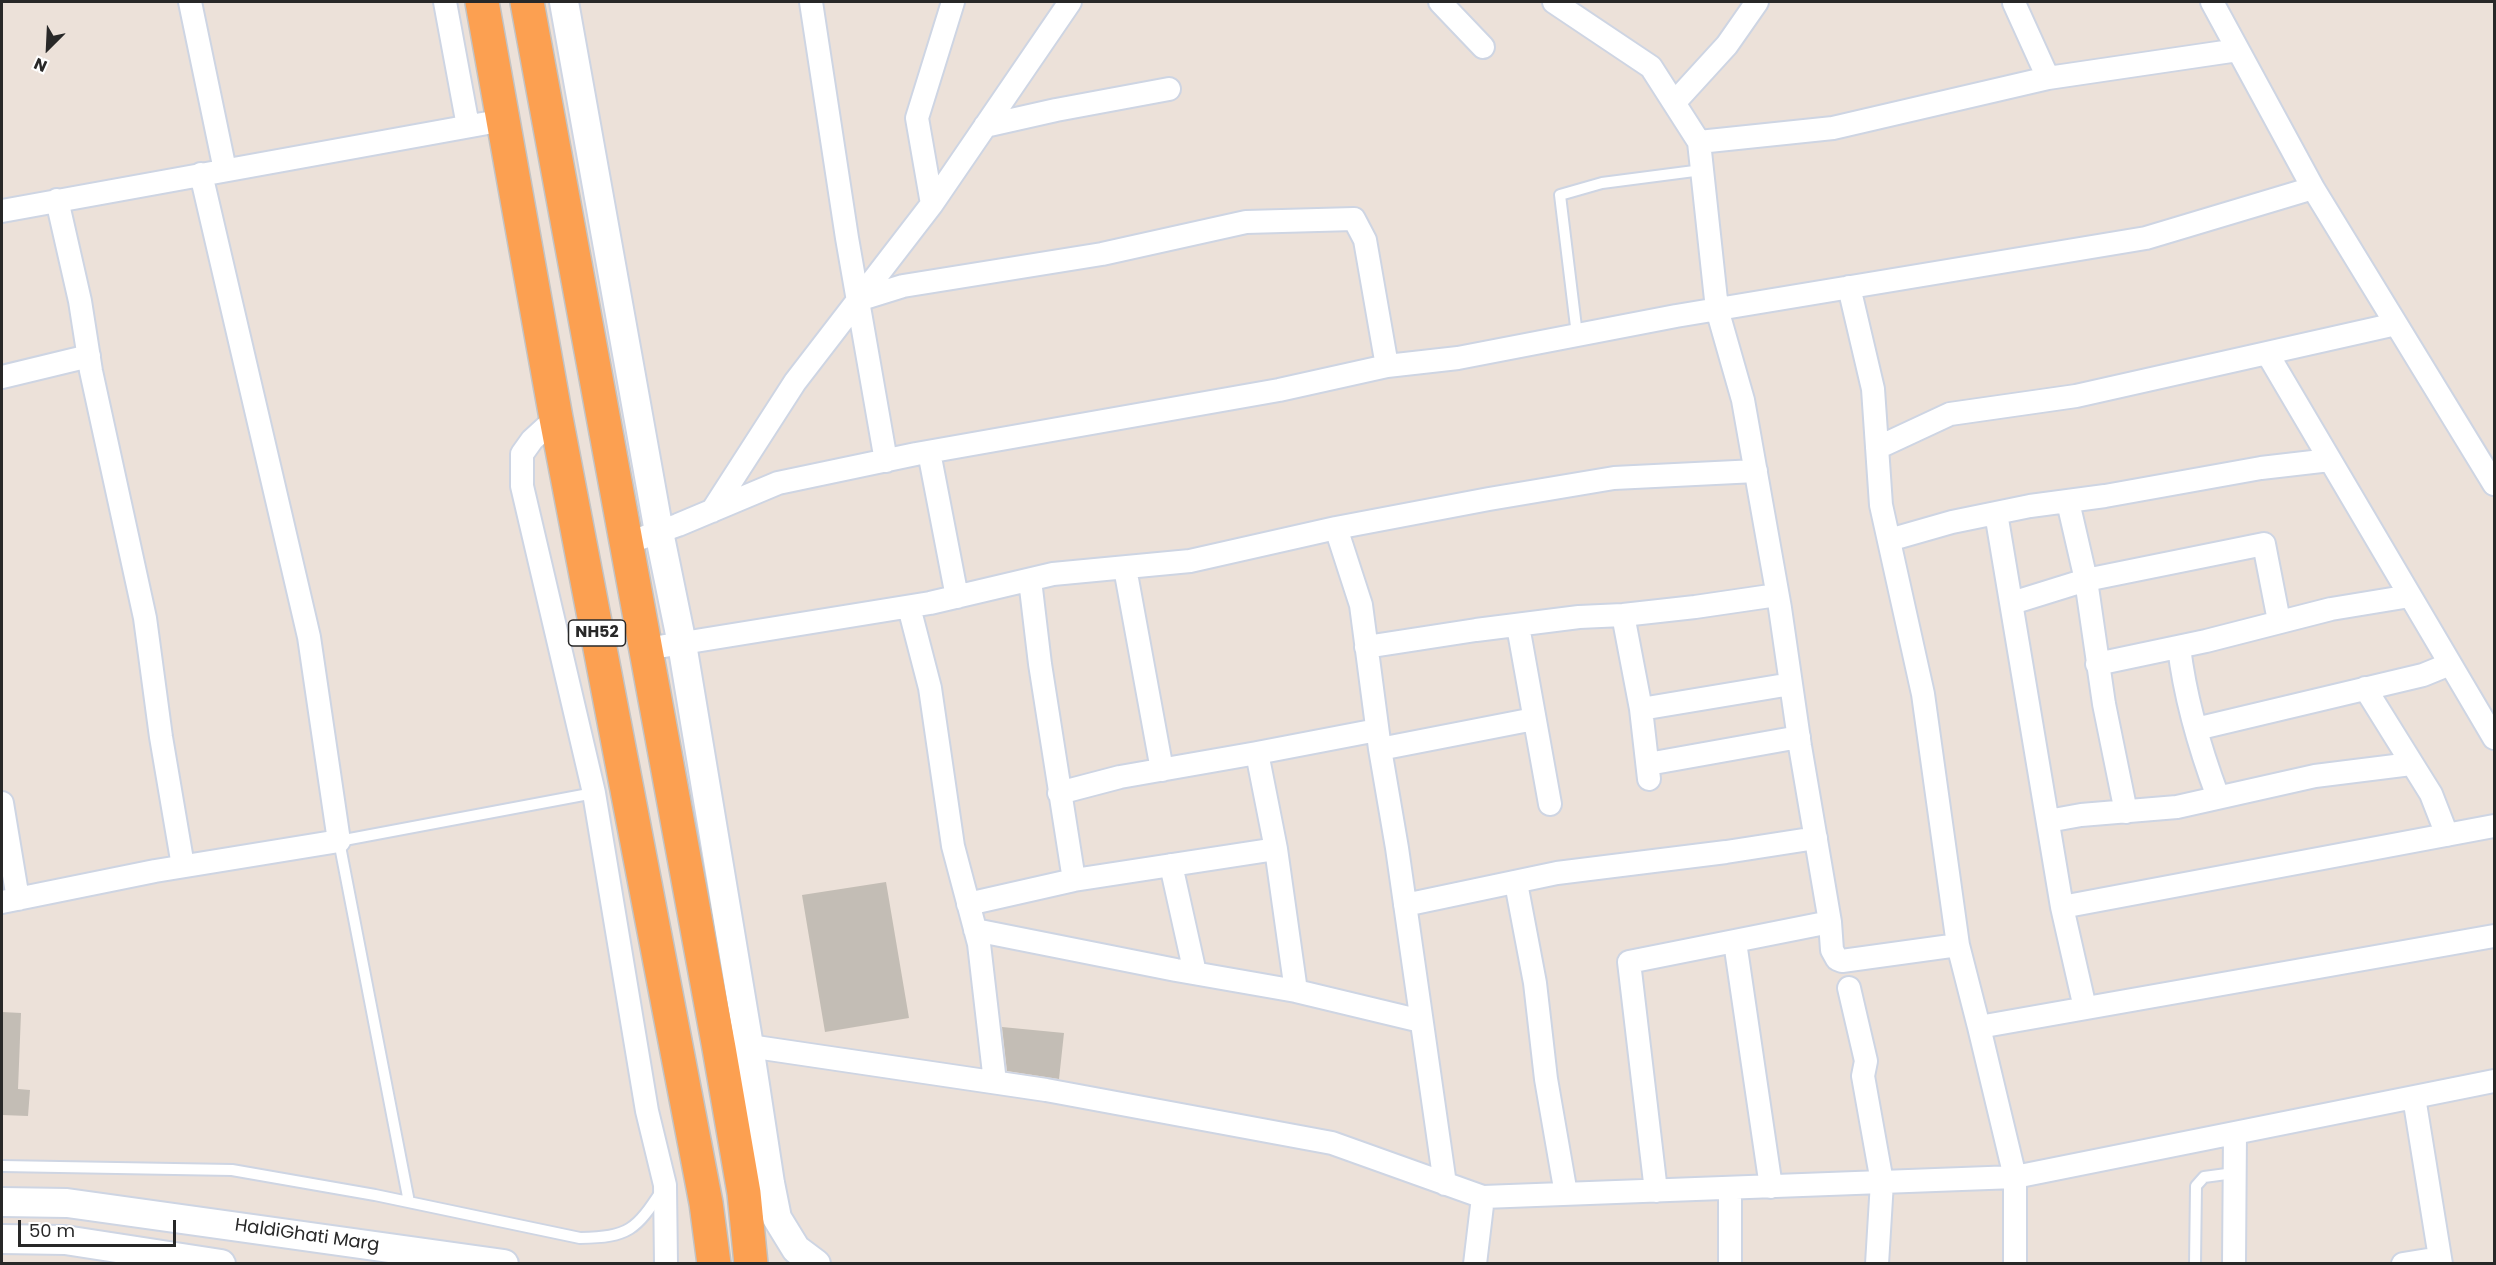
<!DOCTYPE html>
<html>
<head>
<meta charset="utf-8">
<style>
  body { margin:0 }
  #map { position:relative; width:2496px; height:1265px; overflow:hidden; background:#ece1d9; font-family:Poppins,sans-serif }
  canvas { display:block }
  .frame { position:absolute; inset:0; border:3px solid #282828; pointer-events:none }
  .north { position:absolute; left:18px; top:18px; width:60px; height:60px; -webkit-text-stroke:4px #fff; paint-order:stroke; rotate:204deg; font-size:16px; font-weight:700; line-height:24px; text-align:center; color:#282828 }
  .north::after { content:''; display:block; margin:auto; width:21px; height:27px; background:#282828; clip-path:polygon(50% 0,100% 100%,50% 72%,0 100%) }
  .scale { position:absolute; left:18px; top:1220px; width:158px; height:27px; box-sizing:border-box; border:3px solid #282828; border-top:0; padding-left:8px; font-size:18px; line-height:21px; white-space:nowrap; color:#282828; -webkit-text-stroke:4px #fff; paint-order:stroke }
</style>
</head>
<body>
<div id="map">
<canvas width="2496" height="1265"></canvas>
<div class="frame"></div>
<div class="north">N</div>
<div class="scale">50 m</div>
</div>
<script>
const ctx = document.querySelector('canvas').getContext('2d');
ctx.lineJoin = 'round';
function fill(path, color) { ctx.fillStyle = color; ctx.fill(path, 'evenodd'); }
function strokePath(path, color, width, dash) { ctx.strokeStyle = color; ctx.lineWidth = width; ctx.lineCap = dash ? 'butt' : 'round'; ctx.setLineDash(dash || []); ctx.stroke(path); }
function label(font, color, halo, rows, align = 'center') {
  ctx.font = font + ' Poppins,sans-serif'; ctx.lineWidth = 6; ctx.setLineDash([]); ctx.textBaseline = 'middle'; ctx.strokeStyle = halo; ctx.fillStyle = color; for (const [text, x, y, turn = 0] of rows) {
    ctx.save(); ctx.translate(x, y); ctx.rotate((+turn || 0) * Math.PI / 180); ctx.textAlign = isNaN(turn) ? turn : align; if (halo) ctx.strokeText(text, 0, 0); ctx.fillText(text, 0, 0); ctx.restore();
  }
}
const building = new Path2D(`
  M886 882 909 1018 825 1032 802 895Z
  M2 1012 21 1013 18 1089 30 1090 28 1116 2 1115Z
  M1002 1027 1064 1033 1059 1079 1007 1071Z`);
const service = new Path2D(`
  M1577 335 1560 195 1602 183 1702 170
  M2 1166 232 1170 375 1195 580 1238C629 1237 636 1230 662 1190
  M409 1202 339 841 594 793
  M2195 1264 2196 1186 2204 1177 2234 1173`);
const minor = new Path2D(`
  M190 2 225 170
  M445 2 468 126
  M811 2 847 238 886 461
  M1440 2 1483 47
  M1554 2 1651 67 1699 142
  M2212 2 2313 188 2494 484
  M2014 3 2048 78
  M1674 103 1727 45 1757 2
  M985 126 1056 110 1169 89
  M57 200 80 301 91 371 145 618 161 737 183 866
  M932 204 917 118 953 2
  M2 211 504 120
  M1849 287 1873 389 1881 505 1923 694 1958 945 1979 1027 2494 936
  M858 300 903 286 1102 254 1246 222 1354 219 1365 240 1387 366
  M2267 353 2494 738
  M2 377 89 356
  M556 418 532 440 522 454V486L594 793 647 1111 665 1185 666 1264
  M1877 448 1950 414 2076 396 2396 324
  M929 452 957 597
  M2068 502 2086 580 2104 704 2126 812
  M712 511 795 382 932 204 1070 2
  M1996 513 2062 907 2085 1008
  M1336 528 1489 499 1614 478 1756 471
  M1889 540 1952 522 2030 506 2105 496 2261 468 2330 460
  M625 544 678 525 778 483 916 454 1279 390 1387 366 1458 358 1676 316 2146 238 2313 188
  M1125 568 1162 770
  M1030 580 1040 664 1074 880
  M2012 603 2086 580 2264 544 2279 621
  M909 607 930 688 953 846 979 944 995 1082
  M1623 615 1641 709 1791 684
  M1518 626 1550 804
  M1366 647 1476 630 1579 617 1623 615 1695 607 1777 595
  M2179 647C2185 698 2200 749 2218 797
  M646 649 930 603 1053 574 1190 561 1336 528 1361 605 1380 749 1397 848 1445 1184
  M2097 664 2206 641 2331 609 2410 596
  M2365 688 2431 794 2447 835
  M1641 709 1649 779
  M2196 729 2423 675 2450 664
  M1380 749 1534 719
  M1257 753 1377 730
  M1648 764 1799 737
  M1059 793 1120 777 1257 753 1276 849 1296 991
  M2 803 18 899
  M2048 821 2081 815 2177 807 2315 776 2411 764
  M1171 865 1195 973
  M1516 883 1535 983 1546 1079 1566 1194
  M2 902 155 871 339 841 309 637 201 174
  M968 904 1074 880 1276 849
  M1405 905 1557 873 1726 852 1816 838
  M2062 907 2494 826
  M975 930 1176 970 1296 991 1421 1021
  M1735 942 1771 1187
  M1958 945 1842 961 1837 959 1832 950 1830 922 1800 746 1780 608 1743 400 1717 309 1699 142 1833 128 2048 78 2238 50
  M1849 988 1866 1061 1863 1076 1882 1182 1877 1264
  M1979 1027 2015 1177V1264
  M735 1047 749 1046 1046 1090 1332 1143 1483 1197 1475 1264
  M2414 1097 2441 1264
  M1656 1191 1629 962 1830 922
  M1483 1197 2015 1177 2494 1081
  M1730 1264V1188
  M2234 1264 2235 1133
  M2403 1264 2440 1258`);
const tertiary = new Path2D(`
  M564 2 659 532 682 644 749 1046 770 1183 777 1218 796 1249 816 1264
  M2 1202 67 1203 504 1264
  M2 1239 65 1240 221 1264`);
const trunk = new Path2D(`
  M482 2 556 418 706 1203 714 1264
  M527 2 719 1048 744 1193 751 1264`);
const shields = [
  [597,633,57]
];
const shieldNames = [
  ["NH52",597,633]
];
const streetNames = [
  ["HaldiGhati Marg",307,1236,8]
];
fill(building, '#c3bdb5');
strokePath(service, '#ced5e3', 14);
strokePath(minor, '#ced5e3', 26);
strokePath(tertiary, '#ced5e3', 32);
strokePath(trunk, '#c3c3c3', 36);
strokePath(service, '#fff', 10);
strokePath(minor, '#fff', 22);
strokePath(tertiary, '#fff', 28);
strokePath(trunk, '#fca051', 33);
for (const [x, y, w] of shields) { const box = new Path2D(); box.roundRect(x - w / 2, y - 13, w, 26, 4.5); ctx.fillStyle = '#fff'; ctx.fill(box); strokePath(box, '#282828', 1.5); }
label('bold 16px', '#282828', null, shieldNames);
label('18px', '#282828', '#fff', streetNames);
</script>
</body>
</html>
